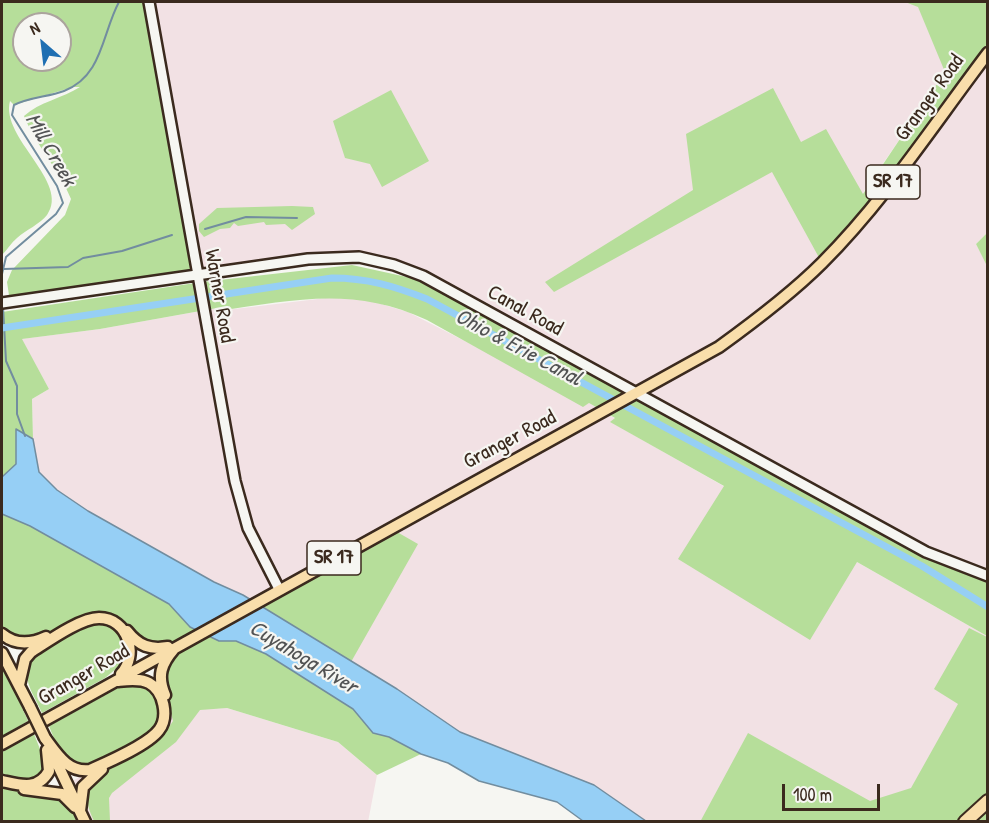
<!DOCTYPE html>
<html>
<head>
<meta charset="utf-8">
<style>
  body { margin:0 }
  #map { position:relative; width:989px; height:823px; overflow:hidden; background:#f6f6f2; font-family:"Patrick Hand",sans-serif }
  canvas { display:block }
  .frame { position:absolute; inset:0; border:3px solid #3b2a1e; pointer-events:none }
  .north { position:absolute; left:12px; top:12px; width:60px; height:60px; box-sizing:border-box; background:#f6f6f2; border:2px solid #aba49d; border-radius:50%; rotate:332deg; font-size:16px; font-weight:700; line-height:24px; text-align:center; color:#3b2a1e }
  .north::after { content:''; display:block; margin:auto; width:21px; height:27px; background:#1f6fb2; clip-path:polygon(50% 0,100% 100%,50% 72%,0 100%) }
  .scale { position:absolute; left:782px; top:784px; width:98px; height:27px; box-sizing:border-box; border:3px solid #3b2a1e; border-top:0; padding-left:8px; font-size:18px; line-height:21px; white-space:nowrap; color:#3b2a1e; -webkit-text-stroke:4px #f6f6f2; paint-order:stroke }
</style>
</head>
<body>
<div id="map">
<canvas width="989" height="823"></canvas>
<div class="frame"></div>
<div class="north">N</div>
<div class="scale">100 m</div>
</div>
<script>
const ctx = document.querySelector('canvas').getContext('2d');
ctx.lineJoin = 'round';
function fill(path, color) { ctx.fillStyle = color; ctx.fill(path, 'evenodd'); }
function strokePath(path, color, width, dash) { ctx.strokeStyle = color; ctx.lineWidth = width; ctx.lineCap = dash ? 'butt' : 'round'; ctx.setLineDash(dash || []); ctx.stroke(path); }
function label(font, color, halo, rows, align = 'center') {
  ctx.font = font + ' "Patrick Hand",sans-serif'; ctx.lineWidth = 4.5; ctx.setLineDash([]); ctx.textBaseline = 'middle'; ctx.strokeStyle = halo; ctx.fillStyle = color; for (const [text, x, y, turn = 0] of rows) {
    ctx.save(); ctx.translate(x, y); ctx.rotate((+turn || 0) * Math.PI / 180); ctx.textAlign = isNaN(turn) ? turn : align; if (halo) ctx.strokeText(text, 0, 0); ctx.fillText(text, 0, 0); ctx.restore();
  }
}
const built = new Path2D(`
  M149 2H905L918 6 946 72 862 194 987 53V233L976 244 988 266 987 576 926 552 423 276 359 257 197 277Z
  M334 297 368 300 408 312 502 360 583 406 589 403 616 419 611 422 987 636V781L941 821H646L594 785 460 732 397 689 243 595 214 582 88 511 57 490 39 472 33 439 32 399 49 389 21 339 100 329 217 308 218 311Z
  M227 708 338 742 377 775 368 822 84 821 67 784 108 761 164 711Z`);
const green = new Path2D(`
  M2 2H149L197 277 10 302 7 282 12 270 65 215 71 199C59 169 36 146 24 116 39 102 63 98 80 87H73L14 105 10 101C0 138 71 182 47 215 40 224 26 230 17 238 11 243 7 250 2 255ZM24 24H60V60H24Z
  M905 2H987V53L822 263 772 172 554 292 545 282 693 190 686 134 773 88 801 142 826 129 863 194 945 72 918 7Z
  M391 90 429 161 382 187 370 164 345 158 333 121Z
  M292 206 313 207 315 214 292 230 285 224 266 225 264 222 238 226 234 223 230 228 220 229 204 237 199 231V224L217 208Z
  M987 233V266L976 244Z
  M352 265 416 279 861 522 940 563 987 578V636L857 562 810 640 678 559 724 486 610 422 615 418 589 403 583 407 427 320C353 286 295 300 218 311L217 308 100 329 22 339 49 389 32 399 33 439 17 430 16 465 2 477V312L202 282Z
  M2 514 30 526 169 604 190 627 219 641H236L266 654 353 709 373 733 389 737 421 754 377 775 338 742 227 708 200 710 176 742 112 793 109 798 110 821H94C86 804 83 791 97 775 125 761 156 749 173 721L167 699 164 662C149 645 124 615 99 613L41 640 2 634Z
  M390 528 418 544 351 662 255 603Z
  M98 620 113 624 127 647 123 663 105 678 42 713C37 701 27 687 27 674 27 649 77 625 98 620Z
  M969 628 987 637V821L700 822 748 733 870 801 911 788 958 704 934 689Z
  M2 668 7 674 28 721 2 736Z
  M140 684C158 692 169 716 152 732 138 746 88 773 70 762 59 754 54 738 49 726L123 685Z
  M34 734 46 764 43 774 33 781 2 778V752Z
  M2 784 62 794 85 821H2Z`);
const water = new Path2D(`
  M16 429 33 439 39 472 57 490 88 511 214 582 243 595 397 689 460 732 594 785 646 821H583L557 802 479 781 448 763 421 754 389 737 373 733 353 709 266 654 236 641H219L190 627 169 604 30 526 2 514V477L16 464Z`);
const stream = new Path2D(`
  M205 229 246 217 297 218
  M4 269 68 267 83 258 122 251 172 235
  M2 274 6 257 56 214 63 203 57 186 12 115 14 105C30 97 48 97 64 91 103 76 102 33 119 2
  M2 289V301
  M3 307 6 361 17 386V414L25 436`);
const canal = new Path2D(`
  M2 328 332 278C367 278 394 286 427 299L922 566 988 607`);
const secondary = new Path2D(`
  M149 2 235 481 248 528 279 589
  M2 303 308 259 359 257 394 265 423 276 926 552 988 576`);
const primary = new Path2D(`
  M127 631C139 646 150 650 168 647
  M2 634C15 645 31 644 46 637
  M2 653 30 707
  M19 685 25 659 31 652C47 642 80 618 99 618 128 618 139 655 121 674
  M165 695C157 676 161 664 174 649
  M45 738C57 754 68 773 90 770 108 762 148 745 159 730 169 717 164 691 149 683 140 678 127 680 117 681
  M2 744 719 347C755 321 791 294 822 263 885 200 934 124 988 53
  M54 757 85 822
  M2 781C20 785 38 791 49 771L47 750
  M24 789 62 794 75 807
  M80 811 83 787 102 769`);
const highway = new Path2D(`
  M965 822 988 801`);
const primaryBridge = new Path2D(`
  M30 707 45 738`);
const shields = [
  [893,182,54],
  [334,558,54]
];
const shieldNames = [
  ["SR 17",893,182],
  ["SR 17",334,558]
];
const streetNames = [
  ["Granger Road",930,98,-54],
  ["Warner Road",219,296,80],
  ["Canal Road",525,311,29],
  ["Granger Road",510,440,-28],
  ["Granger Road",84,675,-30]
];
const waterNames = [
  ["Mill Creek",50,150,60],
  ["Ohio & Erie Canal",518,348,28],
  ["Cuyahoga River",303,658,31]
];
fill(built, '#f2e1e4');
fill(green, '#b6de9a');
fill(water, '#96cff5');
strokePath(water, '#728d9f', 1.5);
strokePath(stream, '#728d9f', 2);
strokePath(canal, '#96cff5', 7);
strokePath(secondary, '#3b2a1e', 14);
strokePath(primary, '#3b2a1e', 15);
strokePath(highway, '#3b2a1e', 16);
strokePath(secondary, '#f6f6f2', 9);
strokePath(primary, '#f9deab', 10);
strokePath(highway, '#f9deab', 12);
strokePath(primaryBridge, '#3b2a1e', 15, []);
strokePath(primaryBridge, '#f9deab', 10);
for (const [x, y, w] of shields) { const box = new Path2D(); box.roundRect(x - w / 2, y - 17, w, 34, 4.5); ctx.fillStyle = '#f6f6f2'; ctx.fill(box); strokePath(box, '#3b2a1e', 1.5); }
label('bold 20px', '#3b2a1e', null, shieldNames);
label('21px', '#3b2a1e', '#f6f6f2', streetNames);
label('italic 22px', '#525354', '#f6f6f2', waterNames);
</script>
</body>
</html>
